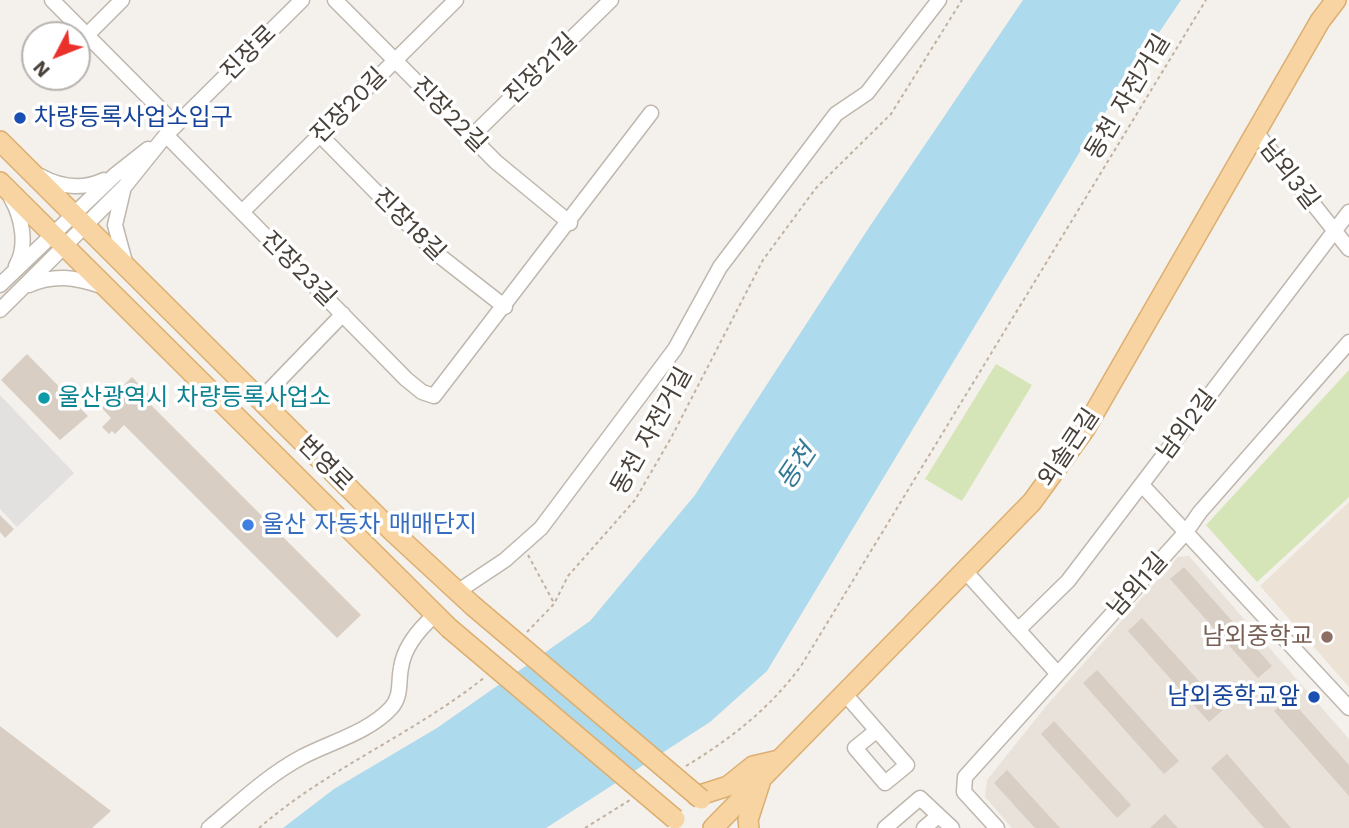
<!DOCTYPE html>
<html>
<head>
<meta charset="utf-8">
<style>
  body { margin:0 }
  #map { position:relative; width:1349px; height:828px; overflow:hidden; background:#f4f0eb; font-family:"Work Sans",sans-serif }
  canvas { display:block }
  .north { position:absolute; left:21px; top:21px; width:70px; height:70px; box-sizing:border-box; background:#fff; border:2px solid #b6b3b0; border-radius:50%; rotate:228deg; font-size:19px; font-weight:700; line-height:28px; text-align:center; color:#484039 }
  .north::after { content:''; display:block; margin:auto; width:24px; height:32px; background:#eb312c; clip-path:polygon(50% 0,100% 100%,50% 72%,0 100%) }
</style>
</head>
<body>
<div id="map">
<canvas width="1349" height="828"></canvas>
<div class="north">N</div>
</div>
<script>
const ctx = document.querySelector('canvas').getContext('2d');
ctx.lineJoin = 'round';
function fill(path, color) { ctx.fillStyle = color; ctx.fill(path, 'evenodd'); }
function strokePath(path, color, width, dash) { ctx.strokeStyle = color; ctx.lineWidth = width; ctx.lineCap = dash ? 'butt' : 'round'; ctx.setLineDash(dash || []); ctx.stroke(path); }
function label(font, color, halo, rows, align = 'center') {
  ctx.font = font + ' "Work Sans","Noto Sans KR",sans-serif'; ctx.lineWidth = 7; ctx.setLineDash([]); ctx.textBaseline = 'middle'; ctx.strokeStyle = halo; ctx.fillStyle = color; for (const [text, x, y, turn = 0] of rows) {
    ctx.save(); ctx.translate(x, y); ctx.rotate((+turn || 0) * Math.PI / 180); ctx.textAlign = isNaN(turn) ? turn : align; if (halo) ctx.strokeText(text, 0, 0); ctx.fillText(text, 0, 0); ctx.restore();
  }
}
const residential = new Path2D(`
  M1189 556 1349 739V828H1012L985 797 987 780 1047 705 1178 557Z`);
const education = new Path2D(`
  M1349 502V687L1260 586Z`);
const green = new Path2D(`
  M996 364 1032 385 962 501 925 479Z
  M1349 370V497L1257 582 1206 525Z`);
const parking = new Path2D(`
  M0 395 74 473 17 527 0 509Z`);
const water = new Path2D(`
  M1023 0H1181L1090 135 767 671 710 722 546 828H283L334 789 437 728 590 621 695 495 870 226Z`);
const building = new Path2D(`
  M27 354 88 416 60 440 1 380Z
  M132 377 152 398 148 402 361 615 337 638 124 425 115 434 112 431 109 434 102 427 111 418 101 407Z
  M0 515 14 529 5 538 0 532Z
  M1184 567 1272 666 1258 678 1170 579Z
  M1142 618 1224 709 1209 722 1128 631Z
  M1097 670 1179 761 1164 774 1083 683Z
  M1289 698 1349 765V796L1274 711Z
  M1054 721 1131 805 1117 818 1041 734Z
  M0 726 111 811 92 828H0Z
  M1227 754 1291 828H1264L1211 768Z
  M1007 770 1060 828H1035L994 783Z
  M1165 814 1178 828H1150Z`);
const path = new Path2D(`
  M528 555 554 603
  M527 632 554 604 568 576 635 500 671 438 763 260 816 188 891 114 962 0
  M686 766C732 738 769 709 801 666L1206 0
  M259 828C328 768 414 734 485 677
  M585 828 630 800`);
const minor = new Path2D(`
  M52 0 176 125
  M335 0 496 162 570 223
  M87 35 122 0
  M1256 132 1349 249
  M166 135 406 379 422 392 434 396 651 113
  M320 135 436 253 505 307
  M471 137 611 0
  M40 176C60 187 83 190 104 180
  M123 191 115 225 125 262
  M11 198C22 217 28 246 16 266
  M242 212 456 0
  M0 285 115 175 148 149
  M29 285C54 274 75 277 101 286
  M0 310 125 186 166 135 302 0
  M260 400 343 314
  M1142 485 1349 708
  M966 572 1058 674
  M457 592 505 560 541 528 675 349 720 267 836 114 867 93 939 0
  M1018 630 1068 581 1349 212
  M845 694 907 765 885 783 855 748 876 731
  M209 828C239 803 268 775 302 757 331 742 369 732 391 708 402 696 398 682 401 668 404 646 419 629 435 615
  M885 828 920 798 952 828
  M924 828 937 817
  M997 828 964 792 965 777 1186 532 1200 512 1349 342`);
const major = new Path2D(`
  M0 141 392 531 472 605
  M0 182 449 628
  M697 796 728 786 753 766 779 760
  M713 828 1032 502 1085 429 1320 21 1336 0
  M749 828 748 820 760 783`);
const majorBridge = new Path2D(`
  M472 605 701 799
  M449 628 675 819`);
const markers = [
  [20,118,7,"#1a4fb4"],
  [44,398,7,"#0f9aa8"],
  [248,525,7,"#3f7fe0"],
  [1327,637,7,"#8d6e63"],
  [1314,697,7,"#1a4fb4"]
];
const streetNames = [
  ["진장로",249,53,-45],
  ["진장21길",541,69,-44],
  ["동천 자전거길",1128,97,-59],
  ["진장20길",349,106,-45],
  ["진장22길",449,115,45],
  ["남외3길",1289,175,52],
  ["진장18길",409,225,45],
  ["진장23길",298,269,45],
  ["남외2길",1187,425,-53],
  ["동천 자전거길",652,431,-61],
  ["외솔큰길",1069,448,-56],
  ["번영로",325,464,45],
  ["남외1길",1138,585,-48]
];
const transitNames = [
  ["차량등록사업소입구",34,118],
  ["남외중학교앞",1300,697,"right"]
];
const cultureNames = [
  ["울산광역시 차량등록사업소",58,398]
];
const shopNames = [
  ["울산 자동차 매매단지",262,525]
];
const educationNames = [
  ["남외중학교",1313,637]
];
const waterNames = [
  ["동천",797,467,-56]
];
fill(residential, '#e8e2da');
fill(education, '#ece3d6');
fill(green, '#d6e5b7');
fill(parking, '#e3e1df');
fill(water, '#addaec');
fill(building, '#d8cec4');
strokePath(minor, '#bfb7ae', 17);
strokePath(major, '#dcaf71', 22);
strokePath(path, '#c0b1a0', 2, [3.5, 3.5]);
strokePath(minor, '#fff', 14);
strokePath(major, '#f7d4a1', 19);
strokePath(majorBridge, '#dcaf71', 22, []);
strokePath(majorBridge, '#f7d4a1', 19);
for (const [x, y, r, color] of markers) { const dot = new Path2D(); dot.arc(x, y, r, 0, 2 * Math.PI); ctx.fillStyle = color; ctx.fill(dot); strokePath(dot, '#fff', 2.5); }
label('24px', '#484039', '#fff', streetNames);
label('24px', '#164399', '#fff', transitNames, 'left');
label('24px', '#0d838f', '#fff', cultureNames, 'left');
label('24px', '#366cbe', '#fff', shopNames, 'left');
label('24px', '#785e54', '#fff', educationNames, 'right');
label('italic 26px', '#337996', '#fff', waterNames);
</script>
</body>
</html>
